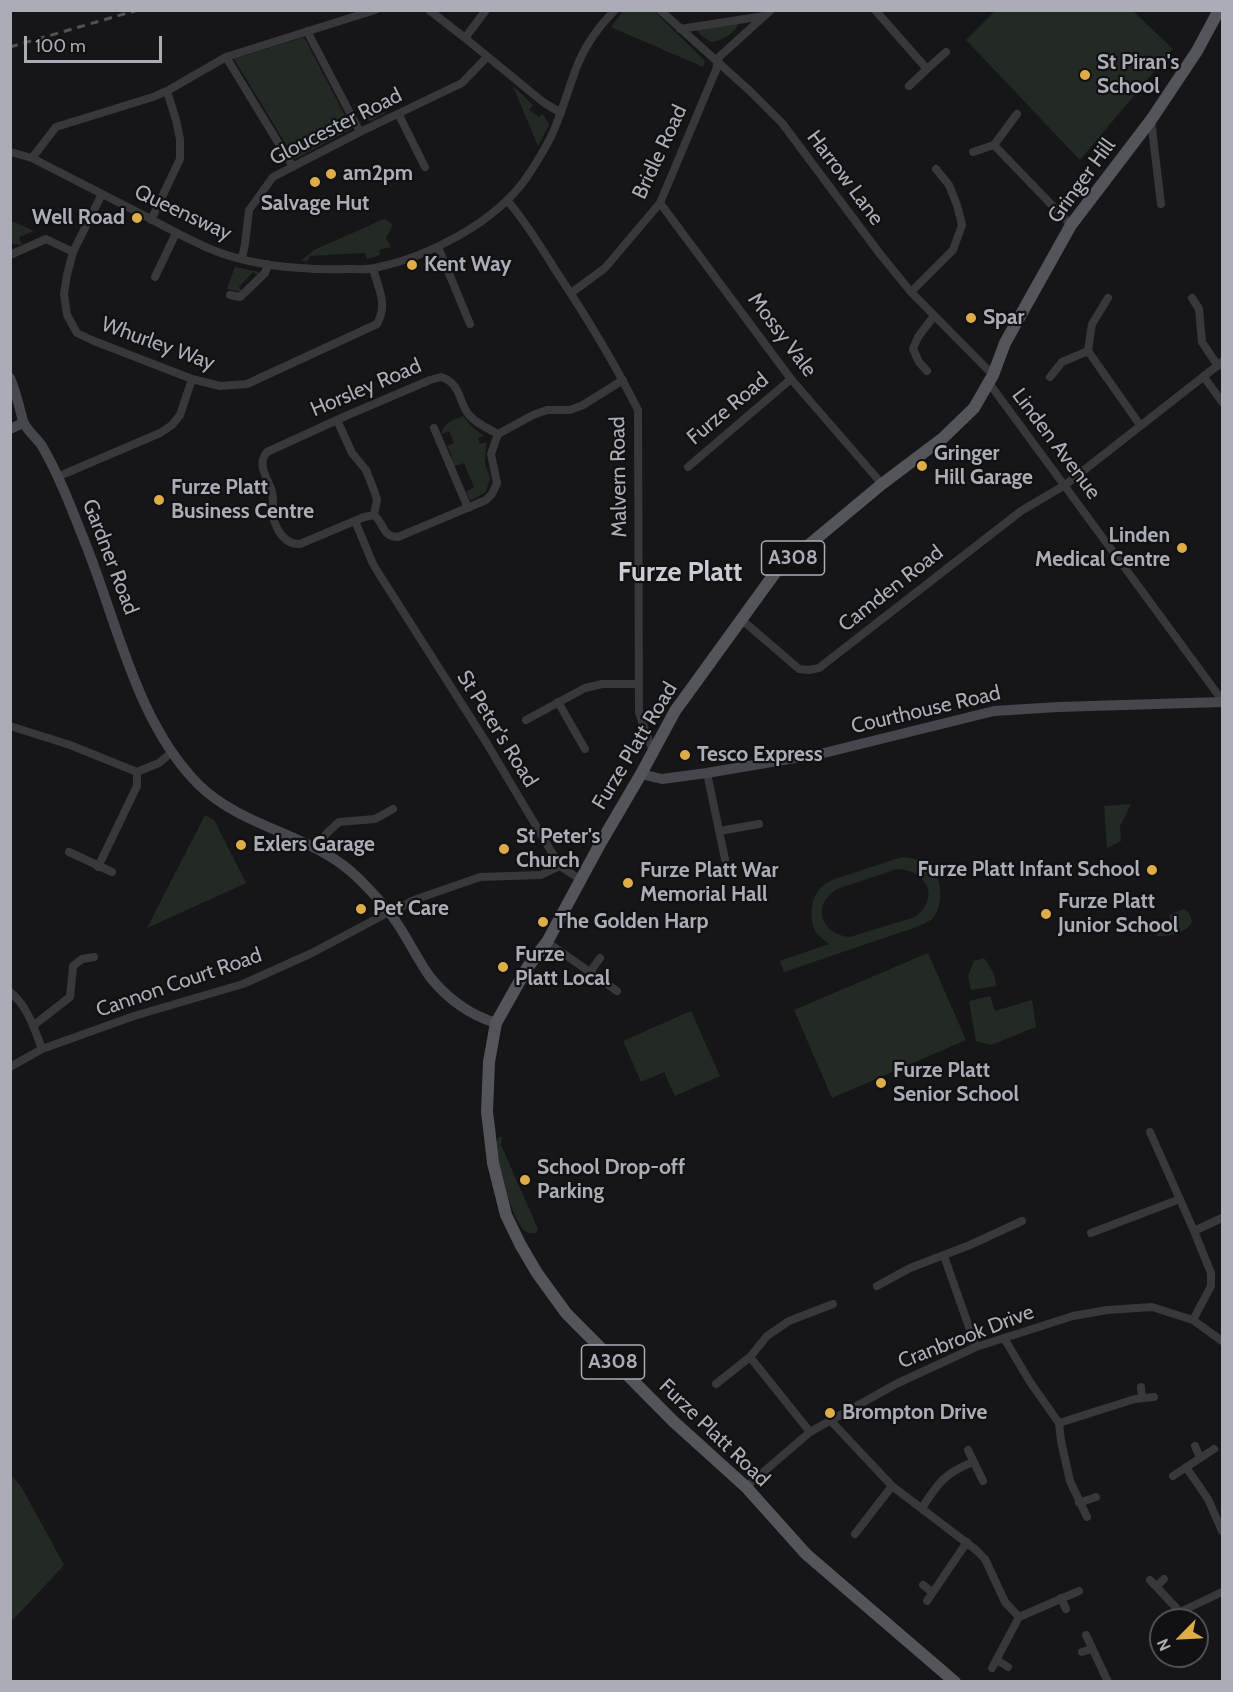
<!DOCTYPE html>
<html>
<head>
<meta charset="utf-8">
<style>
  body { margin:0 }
  #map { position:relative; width:1233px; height:1692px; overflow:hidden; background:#161618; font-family:Cabin,sans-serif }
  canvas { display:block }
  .frame { position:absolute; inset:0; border:12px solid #aaadb6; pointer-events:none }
  .north { position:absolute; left:1149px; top:1608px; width:60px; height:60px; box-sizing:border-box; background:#111113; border:2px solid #4e4f54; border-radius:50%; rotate:246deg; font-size:16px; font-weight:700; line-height:24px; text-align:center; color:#aaadb6 }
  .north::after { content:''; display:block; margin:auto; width:21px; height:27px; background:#dead48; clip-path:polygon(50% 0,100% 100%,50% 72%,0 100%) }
  .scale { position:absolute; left:24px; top:36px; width:138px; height:27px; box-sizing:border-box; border:3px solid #aaadb6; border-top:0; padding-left:8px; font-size:18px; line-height:21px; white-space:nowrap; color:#aaadb6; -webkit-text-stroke:4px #111113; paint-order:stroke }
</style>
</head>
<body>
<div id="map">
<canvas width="1233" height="1692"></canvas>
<div class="frame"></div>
<div class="north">N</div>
<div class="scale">100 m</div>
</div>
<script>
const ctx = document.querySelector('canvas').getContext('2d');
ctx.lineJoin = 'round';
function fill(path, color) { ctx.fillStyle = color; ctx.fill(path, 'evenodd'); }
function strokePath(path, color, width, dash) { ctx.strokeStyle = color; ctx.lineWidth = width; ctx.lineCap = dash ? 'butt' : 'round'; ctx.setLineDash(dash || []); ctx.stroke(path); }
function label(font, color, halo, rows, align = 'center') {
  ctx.font = font + ' Cabin,sans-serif'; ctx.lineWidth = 4.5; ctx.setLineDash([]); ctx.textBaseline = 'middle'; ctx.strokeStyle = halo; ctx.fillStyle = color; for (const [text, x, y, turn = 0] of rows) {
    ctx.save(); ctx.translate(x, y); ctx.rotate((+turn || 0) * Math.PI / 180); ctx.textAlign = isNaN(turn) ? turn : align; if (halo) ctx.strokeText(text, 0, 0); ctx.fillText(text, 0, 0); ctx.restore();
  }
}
const green = new Path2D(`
  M624 10 654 11 705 61 703 67 611 27Z
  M1133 11 1173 49 1080 160 966 40 995 11Z
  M736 22 738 25C733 34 724 39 714 42 707 41 699 35 695 28Z
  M304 37 352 129 295 159 234 59Z
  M513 86 533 105 529 110 539 117 543 114 549 125 538 146Z
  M354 104 386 113 371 121 363 120Z
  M384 219 393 225 386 238 391 247 379 250 380 255 367 259 365 253 310 256 307 261H301L314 250Z
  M12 221 34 231 19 237 22 245 13 244 11 238V223Z
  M235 267 259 272 257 275 253 272 239 287 242 292 227 289Z
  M463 416 472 427 484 436 478 438 480 444 486 442 485 464 490 478 486 492 472 500 469 499 466 492 474 487 464 463 455 466 450 459 452 456 447 446 454 443 449 431 442 434C442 423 454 420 463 416Z
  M1131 804 1120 826 1121 841 1107 848 1104 806Z
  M205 815 214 820 246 883 147 928Z
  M902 857C910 858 922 859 929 865 943 877 944 906 932 919 928 922 923 924 919 926L784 972 780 961 829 944C824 940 818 936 815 931 810 919 810 903 817 893 820 887 826 883 832 880ZM897 869C927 870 941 897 915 917L850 937C830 936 814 918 826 899 829 895 833 892 837 889Z
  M1184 909C1189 911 1191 916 1192 922 1185 934 1170 936 1157 936L1153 926 1170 919 1169 915Z
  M928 953 966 1040 832 1098 794 1010Z
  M984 958 994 974 996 986 971 990 968 976 974 961Z
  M990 996 995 1011 1032 1000 1036 1027 991 1045 976 1041 969 1001Z
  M691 1011 720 1076 675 1096 664 1072 641 1082 623 1041Z
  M499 1137H502L501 1145 538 1229 536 1233C532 1233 530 1234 527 1232 512 1225 498 1161 495 1145Z
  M11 1475 22 1488 64 1565 11 1622Z`);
const street = new Path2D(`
  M429 10 465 38 543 102 561 113
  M660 10 751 92 782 123 880 254 911 292 993 375
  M875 10 927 69 909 86
  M680 29 764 16
  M307 31 360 132
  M465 38 486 10
  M226 57 293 167
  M927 69 946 52
  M1017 114 994 145 1071 225
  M399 115 425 167
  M1151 120 1161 204
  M10 152 32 158C71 178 110 198 149 218 171 230 194 243 218 252 258 267 305 270 347 269 356 269 366 270 375 268 428 257 495 223 527 177 537 162 547 146 554 130 563 109 569 87 577 66 585 46 600 25 615 10
  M973 152 994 145
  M32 158 56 127 153 97 167 91 226 57 375 10
  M102 194 73 252 67 275 64 294 67 315 77 333 94 341 192 379 220 386 247 384 377 324C388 304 379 290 373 269
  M507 200C526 222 541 247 556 271 586 316 614 362 638 410L639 713 653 752
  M660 203 791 379 882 484
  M151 220 180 159V139L176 120 167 91
  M438 247 470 324
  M10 255 46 239 73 252
  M242 258 245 244 249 210 273 177 360 132 462 83 487 57
  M155 277 176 233
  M911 292 953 250 962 225 957 205 949 185 936 169
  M571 293 605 268 660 203 716 70 719 57 771 10
  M230 295 240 297 265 273 268 264
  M1108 298 1092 324 1088 351 1140 425
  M1192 298 1199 309 1202 342 1218 366
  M927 371 919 362 913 349 918 337 934 316
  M441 377C461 383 458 401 469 415 477 424 487 428 498 434L491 454 497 483 492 494 486 500 398 537C382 537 384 523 374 515L364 517 300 544C285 545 276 530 273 516 272 508 274 500 272 492 268 478 256 465 267 452L348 415 430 380Z
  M1050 377 1062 362 1088 351
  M1204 377 1222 402
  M989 383 1222 700
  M337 420 352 453 366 470 375 493 377 500 374 515
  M434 428 468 508
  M498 434 533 415 547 410H570L583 405 623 380
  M688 467 791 379
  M57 477 160 433 172 425 180 415 192 379
  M355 521 373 564 381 577 486 742 560 866 581 880
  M742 620 799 669 809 670 819 668 1021 511 1065 485 1222 362
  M558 702 585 749
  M526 720 585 688 602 684H639
  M10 726 70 745 137 772 159 763 172 752
  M707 773 725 859
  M719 831 759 824
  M316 848 327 833 339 822 375 819 393 809
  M69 852 112 872
  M98 867 137 786V772
  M397 909 414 900 480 877 541 875 560 866
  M547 942 617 991
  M590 972 600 958
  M10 992C27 1005 35 1030 42 1049
  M34 1025 70 997 73 966 82 959 94 957
  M10 1067 42 1049 134 1016 243 984 312 953 389 912
  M1150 1132 1194 1231 1211 1273V1286L1193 1320
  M1194 1231 1222 1218
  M1091 1233 1180 1199
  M944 1256 976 1347
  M877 1286 910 1268 970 1245 1022 1221
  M1004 1338 1030 1382 1059 1423 1061 1441 1070 1481 1087 1517
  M716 1384 750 1357
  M1141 1387 1142 1398
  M831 1421 892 1486 976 1550 985 1559 1005 1602 1019 1617
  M1059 1423 1135 1399 1154 1397
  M810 1432 750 1357 767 1336 789 1321 833 1304
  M1195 1446 1200 1458
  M968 1450 983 1481
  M1186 1467 1208 1499 1222 1531
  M1173 1476 1214 1449
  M746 1487 810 1432 896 1384 976 1347 1073 1316 1107 1310 1152 1307 1193 1320 1222 1341
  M1079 1503 1096 1497
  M922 1508C938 1483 945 1473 973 1462
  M855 1534 892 1486
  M1150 1580 1180 1612
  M923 1585 932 1592
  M1157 1586 1164 1579
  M1061 1598 1066 1609
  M927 1601 967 1542
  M1185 1620 1180 1612 1222 1592
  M1086 1635 1108 1682
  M1082 1652 1092 1649
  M997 1660 1008 1667
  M992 1668 1019 1617 1079 1591`);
const secondary = new Path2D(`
  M10 378C16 392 19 406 23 421 26 430 37 438 42 446 60 477 73 512 86 545 118 625 137 723 199 785 244 829 314 834 358 878 369 889 380 900 389 912 405 932 415 956 430 977 447 998 470 1015 496 1023
  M10 429 23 423
  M641 774 662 779 707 773 824 753 994 711 1058 707 1222 702`);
const primary = new Path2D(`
  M955 1682 806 1554 746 1487 673 1421 566 1313 537 1273 520 1244 506 1215 493 1163 489 1128 487 1112 489 1062 496 1023 527 968 547 942 600 844 641 774 675 711 775 573 882 484 943 438 974 408 993 375 1005 343 1071 225 1151 120 1197 51 1219 10`);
const rail = new Path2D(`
  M10 47 138 10`);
const markers = [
  [1085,75,6,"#dead48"],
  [331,174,6,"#dead48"],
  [315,182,6,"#dead48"],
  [137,218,6,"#dead48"],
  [412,265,6,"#dead48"],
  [971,318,6,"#dead48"],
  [922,466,6,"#dead48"],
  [159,500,6,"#dead48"],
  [1182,548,6,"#dead48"],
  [685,755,6,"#dead48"],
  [241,845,6,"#dead48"],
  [504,849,6,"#dead48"],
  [1152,870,6,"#dead48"],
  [628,883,6,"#dead48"],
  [361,909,6,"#dead48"],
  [1046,914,6,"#dead48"],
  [543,922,6,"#dead48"],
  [503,967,6,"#dead48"],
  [881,1083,6,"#dead48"],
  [525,1180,6,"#dead48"],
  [830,1413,6,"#dead48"]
];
const shields = [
  [793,558,63],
  [613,1362,63]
];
const shieldNames = [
  ["A308",793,558],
  ["A308",613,1362]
];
const poiNames = [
  ["St Piran's",1097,63],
  ["School",1097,87],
  ["am2pm",343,174],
  ["Salvage Hut",315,204,"center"],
  ["Well Road",125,218,"right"],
  ["Kent Way",424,265],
  ["Spar",983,318],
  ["Gringer",934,454],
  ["Hill Garage",934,478],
  ["Furze Platt",171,488],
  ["Business Centre",171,512],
  ["Linden",1170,536,"right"],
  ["Medical Centre",1170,560,"right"],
  ["Tesco Express",697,755],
  ["St Peter's",516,837],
  ["Church",516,861],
  ["Exlers Garage",253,845],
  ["Furze Platt Infant School",1140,870,"right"],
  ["Furze Platt War",640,871],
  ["Memorial Hall",640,895],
  ["Furze Platt",1058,902],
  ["Junior School",1058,926],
  ["Pet Care",373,909],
  ["The Golden Harp",555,922],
  ["Furze",515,955],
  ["Platt Local",515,979],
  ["Furze Platt",893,1071],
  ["Senior School",893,1095],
  ["School Drop-off",537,1168],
  ["Parking",537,1192],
  ["Brompton Drive",842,1413]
];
const streetNames = [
  ["Gloucester Road",336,127,-27],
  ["Bridle Road",660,152,-65],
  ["Harrow Lane",845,178,53],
  ["Gringer Hill",1082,181,-54],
  ["Queensway",183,213,25],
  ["Mossy Vale",782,335,53],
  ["Whurley Way",158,344,20],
  ["Horsley Road",366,388,-23],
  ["Furze Road",728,409,-40],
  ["Linden Avenue",1056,444,53],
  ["Malvern Road",619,477,-91],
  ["Gardner Road",110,557,69],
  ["Camden Road",891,589,-38],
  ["Courthouse Road",926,710,-13],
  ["St Peter's Road",497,729,58],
  ["Furze Platt Road",635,746,-59],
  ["Cannon Court Road",179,983,-19],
  ["Cranbrook Drive",966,1337,-21],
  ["Furze Platt Road",714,1433,44]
];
const districtNames = [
  ["Furze Platt",680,573]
];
fill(green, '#232a24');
strokePath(street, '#38383c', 8);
strokePath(secondary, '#46474c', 10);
strokePath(primary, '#54555b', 12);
strokePath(rail, '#515257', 3, [8, 6]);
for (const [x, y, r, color] of markers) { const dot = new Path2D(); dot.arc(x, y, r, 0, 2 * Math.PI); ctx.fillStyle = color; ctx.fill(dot); strokePath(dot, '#111113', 2); }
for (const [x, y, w] of shields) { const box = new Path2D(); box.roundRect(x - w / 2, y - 17, w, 34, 4.5); ctx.fillStyle = '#111113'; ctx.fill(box); strokePath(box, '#aaadb6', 1.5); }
label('bold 20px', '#aaadb6', null, shieldNames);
label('bold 21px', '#aaadb6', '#111113', poiNames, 'left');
label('21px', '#aaadb6', '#111113', streetNames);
label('bold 27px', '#caccd3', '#111113', districtNames);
</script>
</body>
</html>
